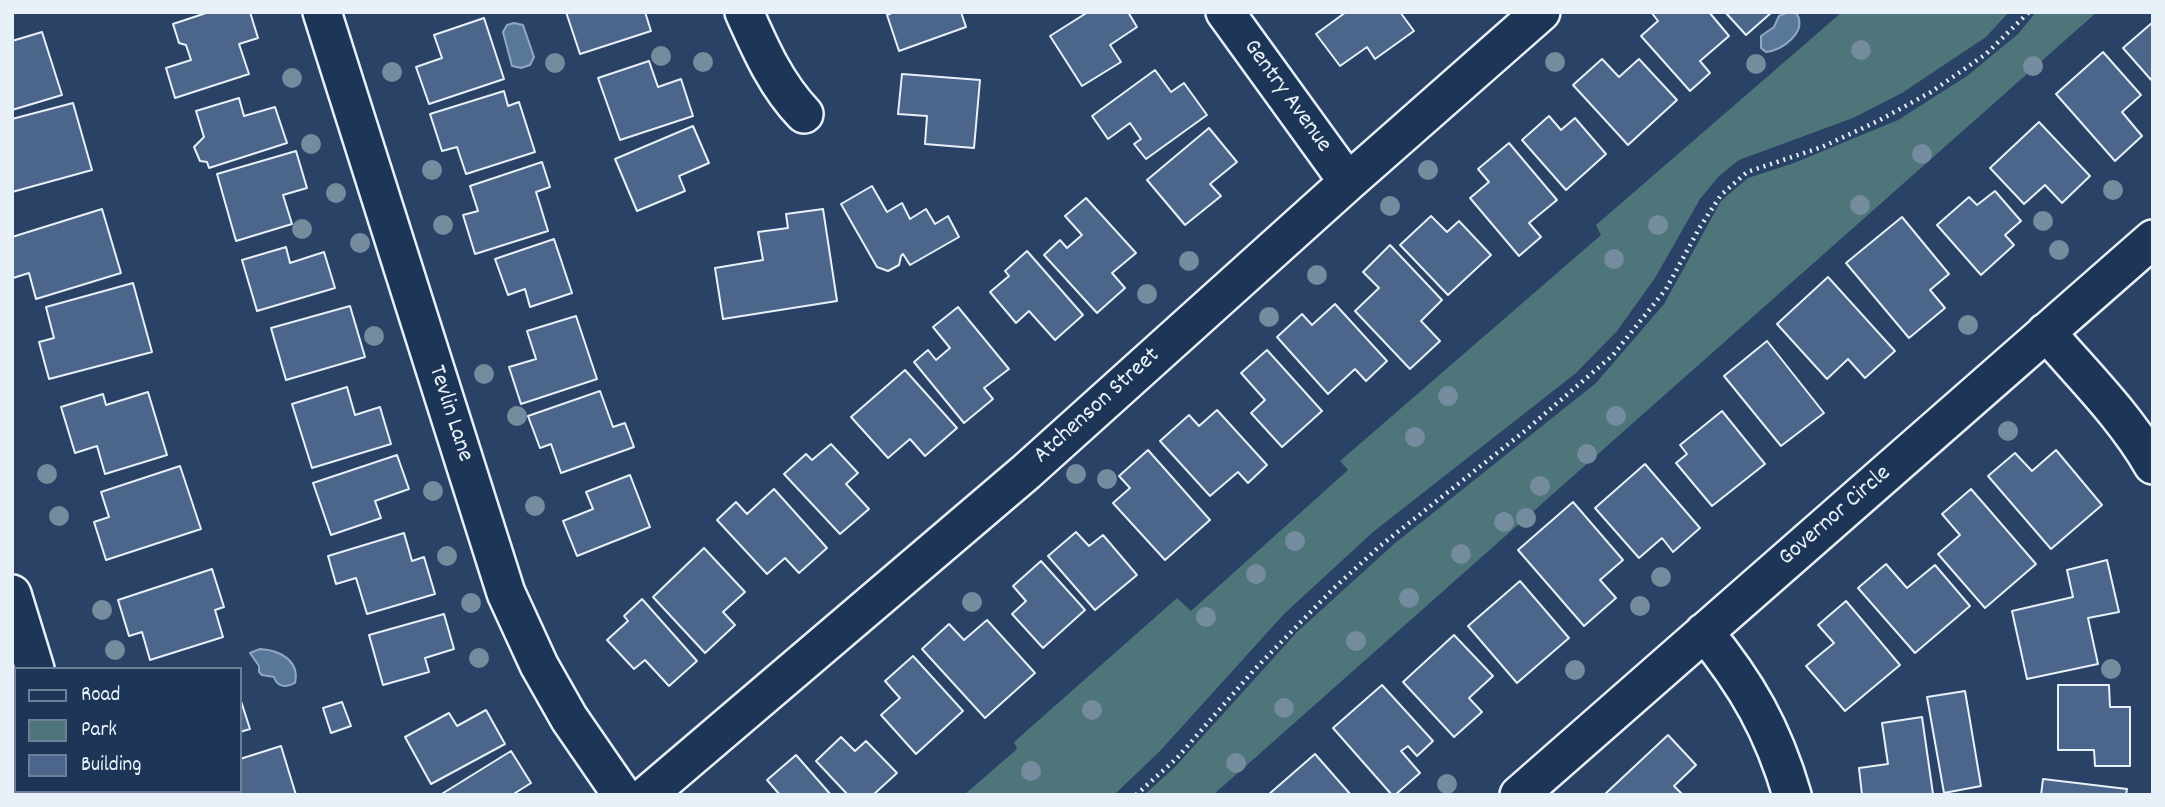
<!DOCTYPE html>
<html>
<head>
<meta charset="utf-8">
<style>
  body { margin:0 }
  #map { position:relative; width:2165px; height:807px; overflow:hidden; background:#2a4266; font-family:Dekko,sans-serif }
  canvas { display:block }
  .frame { position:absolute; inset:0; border:14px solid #e8f1f8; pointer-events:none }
  .legend { position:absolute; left:14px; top:667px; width:228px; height:126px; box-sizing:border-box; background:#1d3557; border:2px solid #6e8097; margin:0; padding:9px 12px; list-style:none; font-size:21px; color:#e8f1f8 }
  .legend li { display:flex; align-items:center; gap:14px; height:35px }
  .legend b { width:35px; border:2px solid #6e8097 }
</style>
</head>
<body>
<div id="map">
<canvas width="2165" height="807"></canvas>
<div class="frame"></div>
<ul class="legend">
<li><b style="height:9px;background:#1d3557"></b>Road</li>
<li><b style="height:19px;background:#4d757a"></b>Park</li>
<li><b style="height:19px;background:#4c658a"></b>Building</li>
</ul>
</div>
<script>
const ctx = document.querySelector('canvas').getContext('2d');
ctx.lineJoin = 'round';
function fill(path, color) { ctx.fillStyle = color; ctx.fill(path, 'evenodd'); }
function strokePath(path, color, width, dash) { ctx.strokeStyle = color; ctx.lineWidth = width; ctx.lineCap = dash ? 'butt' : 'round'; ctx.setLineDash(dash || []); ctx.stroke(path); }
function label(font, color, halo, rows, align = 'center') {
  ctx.font = font + ' Dekko,sans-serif'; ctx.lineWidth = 5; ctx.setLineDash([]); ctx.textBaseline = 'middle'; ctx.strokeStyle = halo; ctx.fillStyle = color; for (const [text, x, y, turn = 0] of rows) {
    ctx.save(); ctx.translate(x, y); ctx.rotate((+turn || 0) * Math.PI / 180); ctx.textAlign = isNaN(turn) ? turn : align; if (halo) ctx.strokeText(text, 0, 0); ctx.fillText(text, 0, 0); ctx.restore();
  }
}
const green = new Path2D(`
  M1842 12H2009L1986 37 1902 93 1853 118 1739 160 1719 176 1700 199 1655 278 1617 331 1576 373 1373 532 1284 614 1160 751 1114 795H964L1017 749 1014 742 1177 598 1191 611 1348 470 1340 461 1601 235 1596 225Z
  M2036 12H2097L1213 795H1144L1175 767 1297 632 1394 544 1596 383 1664 304 1721 201 1748 178 1794 163 1898 120 1967 76 2018 34Z`);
const water = new Path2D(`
  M1789 12 1797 14C1807 32 1783 50 1766 52L1761 48V36L1774 27 1779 16Z
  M514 23 523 25 534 57 530 65 521 68 512 66 503 32 507 25Z
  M260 649C280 650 300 661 295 683 286 688 277 687 274 677L262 675 259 672V666L250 653Z`);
const building = new Path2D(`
  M209 12H250L258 38 239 44 249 74 175 98 166 68 191 60 186 45 179 43 173 24Z
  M566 12H645L651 31 580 54Z
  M894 12H961L966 27 899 51 887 15Z
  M1088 12H1128L1137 27 1110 45 1121 62 1082 86 1050 36Z
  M1346 12H1400L1414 31 1375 59 1367 47 1340 66 1316 34Z
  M1651 12H1709L1729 36 1700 61 1710 73 1690 91 1641 36 1658 21Z
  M1725 12H1772L1746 35Z
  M484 18 504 79 429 104 416 67 442 58 434 35Z
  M2153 22V82L2123 48Z
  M42 32 62 95 12 110V41Z
  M2103 52 2141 95 2122 112 2142 136 2115 161 2056 94Z
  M1602 59 1619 77 1639 59 1677 100 1628 145 1573 85Z
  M649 61 658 87 681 79 693 116 620 140 598 78Z
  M1155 70 1171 92 1184 83 1207 115 1146 159 1134 144 1141 139 1130 123 1108 139 1092 116Z
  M902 74 980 80 974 148 925 144 927 116 898 114Z
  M504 91 508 106 519 102 535 152 466 174 457 147 442 151 430 114Z
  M239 98 244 116 275 107 287 143 209 168 207 162 200 161 194 147 204 137 196 111Z
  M73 103 92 170 12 192V119Z
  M1549 116 1561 130 1575 118 1606 154 1566 190 1522 140Z
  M2039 122 2090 176 2062 203 2045 185 2024 204 1990 168Z
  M693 126 709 163 679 176 685 191 637 211 615 159Z
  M1209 128 1237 162 1210 184 1221 196 1185 225 1147 180Z
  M1509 143 1557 200 1529 223 1541 237 1519 256 1470 198 1489 182 1478 169Z
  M296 151 307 188 283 195 292 224 236 241 217 174Z
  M542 162 550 187 536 192 548 231 475 254 463 215 478 211 470 186Z
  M872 186 887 212 902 203 910 219 926 209 935 224 948 216 959 237 910 265 903 254 901 256 899 265 888 271 877 267 841 204Z
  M1995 191 2021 221 2005 235 2014 245 1981 275 1937 225 1969 197 1977 205Z
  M1086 198 1136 253 1112 273 1125 288 1097 313 1044 255 1060 240 1067 248 1082 235 1065 216Z
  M102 209 121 273 36 299 29 273 13 278 12 237Z
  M823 209 837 301 723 319 715 268 763 260 758 232 788 228 786 214Z
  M1431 216 1447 232 1459 221 1491 255 1448 295 1400 245Z
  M1902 217 1949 274 1930 290 1945 308 1909 338 1846 263Z
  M554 239 572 293 530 307 525 289 508 295 495 259Z
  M1390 245 1442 300 1421 321 1440 341 1410 369 1355 311 1379 288 1363 272Z
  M286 247 290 263 324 252 335 288 257 311 242 260Z
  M1027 251 1083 315 1055 340 1029 311 1016 323 990 292 1009 276 1005 271Z
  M1828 277 1895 351 1865 378 1848 359 1827 379 1777 324Z
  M133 283 152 352 49 379 39 342 54 338 46 307Z
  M1335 304 1387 361 1366 381 1355 369 1328 394 1277 337 1302 314 1312 325Z
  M350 306 365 357 286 380 271 328Z
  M958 307 1009 369 984 388 993 399 964 423 914 362 928 350 936 360 950 348 933 327Z
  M576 316 597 379 521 404 509 367 536 359 527 331Z
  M1767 341 1824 413 1781 446 1724 376Z
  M1267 350 1322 411 1282 447 1251 413 1265 400 1241 373Z
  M905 370 957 428 925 456 910 439 888 458 851 417Z
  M347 387 355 415 380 407 391 444 312 468 292 404Z
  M600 391 613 427 625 423 634 447 561 473 551 444 540 448 528 416Z
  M148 392 167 455 105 474 97 446 75 453 61 407 103 394 106 405Z
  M1217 410 1267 465 1248 483 1238 472 1210 496 1160 441 1189 415 1199 426Z
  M1722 411 1765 464 1712 506 1676 463 1687 454 1680 445Z
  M831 444 858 473 846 484 869 509 840 534 784 474 806 454 812 460Z
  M1148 450 1210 520 1165 560 1113 503 1130 488 1119 476Z
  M2056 450 2102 505 2051 549 1988 476 2015 453 2032 471Z
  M397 455 409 489 375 501 381 518 331 535 313 483Z
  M1645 464 1700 528 1673 552 1662 538 1639 558 1595 508Z
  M180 466 201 529 106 560 94 522 109 517 101 492Z
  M630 475 650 527 577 556 563 521 593 509 586 492Z
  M774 489 827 548 799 573 785 558 767 574 717 520 736 502 747 514Z
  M1971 489 2036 564 1985 608 1938 554 1960 535 1942 514Z
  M1573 502 1623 560 1600 580 1616 598 1584 626 1518 550Z
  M1076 532 1089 546 1103 535 1137 575 1095 610 1048 556Z
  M404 533 412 561 424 557 435 594 367 614 356 578 336 584 328 556Z
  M704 548 745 592 723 612 735 625 705 653 653 597Z
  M2107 560 2119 612 2088 618 2098 664 2027 679 2012 611 2073 597 2067 570Z
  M1041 561 1085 610 1043 648 1012 614 1026 601 1013 586Z
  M1886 564 1907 588 1935 565 1970 606 1915 653 1858 588Z
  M212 569 224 607 215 610 223 637 150 660 142 632 129 636 118 600Z
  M1520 581 1569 638 1517 683 1468 626Z
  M642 599 697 661 669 686 645 660 634 669 607 640 628 621 624 616Z
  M1846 601 1900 665 1845 711 1806 666 1834 643 1818 625Z
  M444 614 454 649 425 658 429 672 383 685 369 635Z
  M987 620 1035 673 985 718 922 649 949 624 964 640Z
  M1454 635 1493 676 1469 698 1482 712 1454 737 1403 682Z
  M913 656 963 711 916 754 881 715 900 698 885 681Z
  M1382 685 1433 741 1417 756 1408 746 1401 751 1420 773 1395 795H1392L1333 728Z
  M2058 685H2109L2110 707H2130V766H2095L2094 750H2058Z
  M1965 691 1981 786 1944 793 1927 697Z
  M240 698 250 729 240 732Z
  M342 702 351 726 331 733 323 708Z
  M486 710 505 744 431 784 405 737 449 713 457 726Z
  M1922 717 1933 794 1862 795 1859 768 1888 764 1882 723Z
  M1668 735 1696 765 1674 786 1683 795H1604Z
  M841 737 855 751 866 741 897 773 873 795H848L816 761Z
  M281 746 296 795H190L189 791H240V759Z
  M511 751 531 783 512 795H440Z
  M1315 754 1351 795H1268Z
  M796 755 831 795H780L767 780Z
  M2043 779 2127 789 2126 795H2041Z`);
const path = new Path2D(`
  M1136 795 1177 758 1254 670 1334 588 1380 546 1526 430 1613 355 1666 289 1700 227 1721 195 1747 172 1822 147 1878 121 1931 92 1986 54 2029 12`);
const minor = new Path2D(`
  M322 12 506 593 539 665 569 718 622 795
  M744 12C760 48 776 85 804 114
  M1225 12 1348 182
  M2046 332C2083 375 2125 416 2153 465
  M12 594 35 669
  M1704 632C1747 684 1773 730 1792 795
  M75 791 76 795
  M647 795 1026 472 1348 182 1541 12
  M1519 795 2153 239`);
const trees = [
  [1861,50],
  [661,56],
  [703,62],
  [1555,62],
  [555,63],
  [1756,64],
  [2033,66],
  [392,72],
  [292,78],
  [311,144],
  [1922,154],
  [432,170],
  [1428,170],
  [2113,190],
  [336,193],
  [1860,205],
  [1390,206],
  [2043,221],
  [443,225],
  [1658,225],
  [302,229],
  [360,243],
  [2059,250],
  [1614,259],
  [1189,261],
  [1317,275],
  [1147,294],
  [1269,317],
  [1968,325],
  [374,336],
  [484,374],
  [1448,396],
  [517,416],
  [1616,416],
  [2008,431],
  [1415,437],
  [1587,454],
  [47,474],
  [1076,474],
  [1107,479],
  [1540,486],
  [433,491],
  [535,506],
  [59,516],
  [1526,518],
  [1504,522],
  [1295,541],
  [1461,554],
  [447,556],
  [1256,574],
  [1661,577],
  [1409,598],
  [972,602],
  [471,603],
  [1640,606],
  [102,610],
  [1206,617],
  [1356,641],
  [115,650],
  [479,658],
  [2111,669],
  [1575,670],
  [1284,708],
  [1092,710],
  [1236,763],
  [1031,771],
  [1447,784]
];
const streetNames = [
  ["Gentry Avenue",1286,97,54],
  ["Atchenson Street",1098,407,-42],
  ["Tevlin Lane",449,414,72],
  ["Governor Circle",1836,517,-41]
];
fill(green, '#4d757a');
fill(water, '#597899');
strokePath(water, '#92a8bf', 2);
fill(building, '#4c658a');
strokePath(building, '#e8f1f8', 2);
strokePath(minor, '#e8f1f8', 42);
strokePath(path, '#e8f1f8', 4.5, [2, 5]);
strokePath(minor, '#1d3557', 37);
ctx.fillStyle = '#758b9e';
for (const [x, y] of trees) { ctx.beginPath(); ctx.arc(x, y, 10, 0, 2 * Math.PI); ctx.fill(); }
label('24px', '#e8f1f8', '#1d3557', streetNames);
</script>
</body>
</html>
